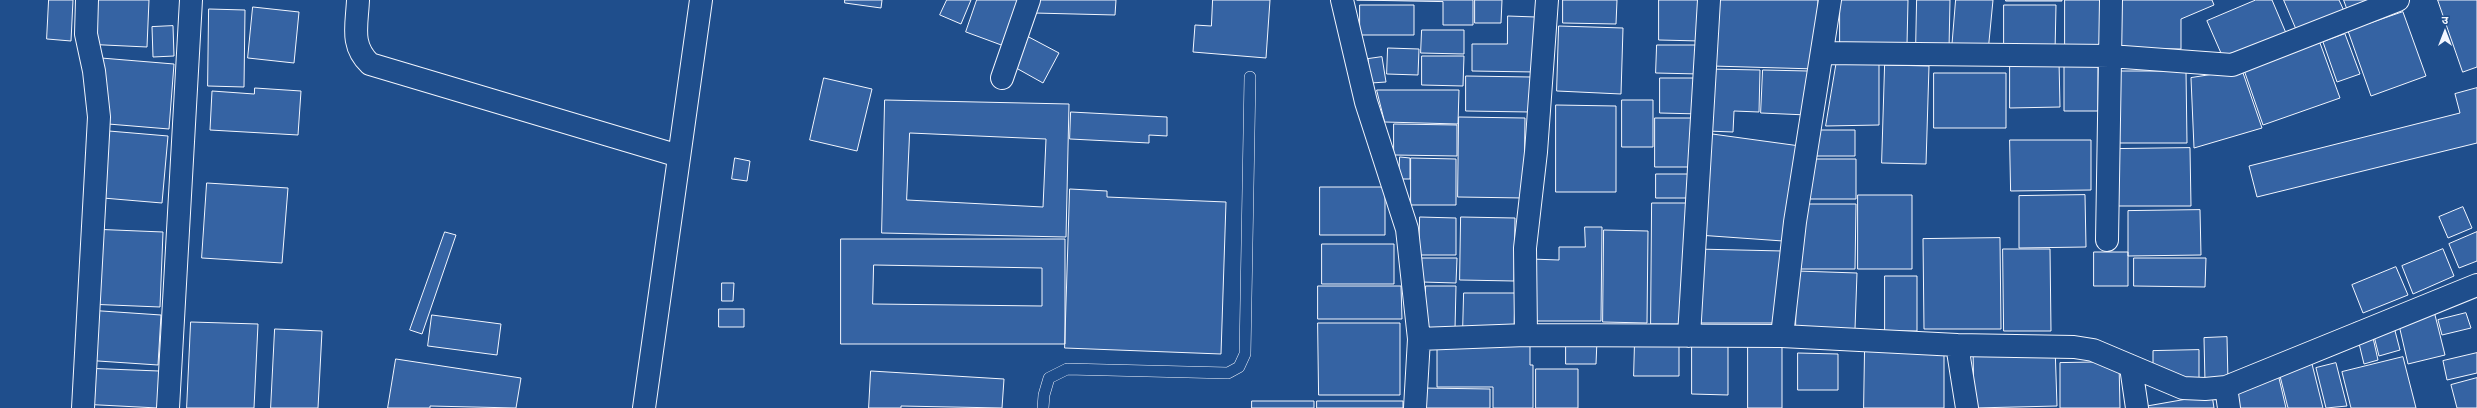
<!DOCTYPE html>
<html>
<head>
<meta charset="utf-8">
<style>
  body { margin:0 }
  #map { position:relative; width:2477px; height:408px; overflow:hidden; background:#1f4e8c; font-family:"Archivo Narrow","Noto Sans Devanagari",sans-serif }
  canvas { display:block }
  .north { position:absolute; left:2425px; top:12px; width:40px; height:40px; -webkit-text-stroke:3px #1f4e8c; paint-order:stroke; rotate:0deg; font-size:11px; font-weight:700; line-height:16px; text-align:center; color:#f2f6ff }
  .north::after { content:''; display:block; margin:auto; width:14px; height:18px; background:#f2f6ff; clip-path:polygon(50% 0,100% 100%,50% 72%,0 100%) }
</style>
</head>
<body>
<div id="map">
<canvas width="2477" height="408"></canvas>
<div class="north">उ</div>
</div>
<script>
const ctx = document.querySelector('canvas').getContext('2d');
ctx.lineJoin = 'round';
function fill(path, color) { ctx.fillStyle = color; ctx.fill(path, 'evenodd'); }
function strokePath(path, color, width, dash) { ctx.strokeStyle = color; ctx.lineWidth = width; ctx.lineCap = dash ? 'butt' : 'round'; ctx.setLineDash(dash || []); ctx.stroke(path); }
const building = new Path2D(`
  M49 0H73L71 41 47 39Z
  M85 0H149L147 47 83 44Z
  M845 0H882L881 8 845 3Z
  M947 0H971L961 24 940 15Z
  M977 0H1021L1004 46 966 32Z
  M1034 0H1116L1115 15 1034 13Z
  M1213 0H1270L1266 58 1193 52 1195 25 1211 26Z
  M1357 0H1473V25H1443V2Z
  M1475 0H1502L1501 23H1475Z
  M1563 0H1617L1616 24 1563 23Z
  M1659 0H1700V41L1659 40Z
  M1714 0H1818L1816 69 1712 66Z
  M1840 0H1908L1907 45 1840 44Z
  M1917 0H1950L1949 49H1916Z
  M1956 0H1993L1988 52 1952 49Z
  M2006 0H2062V1H2006Z
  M2065 0H2105L2104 49 2065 48Z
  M2117 0H2212L2214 5 2181 19V49L2117 48Z
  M2256 0H2272L2286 33 2224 60 2207 21Z
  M2284 0H2339L2345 13 2298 33Z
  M2344 0H2375L2348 11Z
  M2438 0H2477V67L2463 72Z
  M1360 5H1414V35H1360Z
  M2004 5H2056L2055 52 2004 51Z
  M253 7 299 12 294 63 248 58Z
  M209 9 245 10 244 87 208 86Z
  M2403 12 2426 76 2371 96 2348 31Z
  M1508 16 1536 17 1535 72 1472 71V44H1507Z
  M173 26 174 56 153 57 152 27Z
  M1559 26 1623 28 1621 94 1557 91Z
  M1422 30H1464V54L1421 53Z
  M2345 34 2360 74 2337 82 2323 42Z
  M1025 35 1059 53 1043 83 1009 64Z
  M2320 43 2340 98 2263 125 2244 70Z
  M1657 45H1699V74L1656 73Z
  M1388 48 1419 49 1418 75 1387 74Z
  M1422 56H1464L1463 86 1422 85Z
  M1382 57 1386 82 1371 83 1368 59Z
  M101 58 174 64 169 129 96 123Z
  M1837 60 1879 61V125L1826 126Z
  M2098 60V111H2064V61Z
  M2010 61H2059L2060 107 2010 108Z
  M1885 65 1929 66 1926 164 1882 163Z
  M1709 69 1760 70 1759 112 1734 111 1733 132 1707 131Z
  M1763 70 1808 71 1807 115 1761 113Z
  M2242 70 2262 128 2194 148 2191 78Z
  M2119 71H2186L2187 143H2120Z
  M1934 73H2006V128H1934Z
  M1466 76 1531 77 1530 112 1466 111Z
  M824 78 872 89 857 151 810 140Z
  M1660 78H1700V114L1660 113Z
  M255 88 301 91 298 135 210 130 212 91 254 94Z
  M2477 88V143L2257 197 2249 166 2460 113 2455 94Z
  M1377 90H1459L1458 124 1385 122Z
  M885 100 1069 104 1066 237 882 233ZM910 133 1046 139 1043 207 907 200Z
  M1622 100H1653V147H1622Z
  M1556 105 1616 106V192H1556Z
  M1071 112 1167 117V136L1149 135V143L1070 139Z
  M1459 117 1525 118 1524 198 1458 197Z
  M1655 118H1696L1695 167H1655Z
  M1394 124 1457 125V156L1394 155Z
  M97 130 168 136 162 203 91 197Z
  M1816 130H1855V156H1816Z
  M1705 133 1800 146 1783 241 1698 235Z
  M2010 140H2091V190L2011 191Z
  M2190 148 2191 206H2117L2116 149Z
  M1400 157 1410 158V179H1399Z
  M735 158 750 161 747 181 732 179Z
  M1411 158 1456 159V205H1411Z
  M1812 159H1856V199H1807Z
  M1656 174H1690L1689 198H1656Z
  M207 183 288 188 282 263 202 258Z
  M1320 187H1385V235H1320Z
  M1070 189 1107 191V197L1226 202 1221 354 1065 348Z
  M1858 195H1912V269H1858Z
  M2085 195 2086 247 2019 248V196Z
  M1652 203H1686L1685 324H1651Z
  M1799 204H1856L1855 269H1799Z
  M2463 207 2472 228 2448 238 2439 217Z
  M2200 210 2201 255 2128 256V211Z
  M1420 217 1456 218V255H1419Z
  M1461 217 1515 218 1514 281 1460 280Z
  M1585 227H1602L1601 321H1531V259L1559 260V247H1585Z
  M90 229 163 232 160 307 86 304Z
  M1604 230 1648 231 1647 323 1603 322Z
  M445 232 456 235 422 334 410 330Z
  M2477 232V261L2459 268 2449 244Z
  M2000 238 2001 329H1924L1923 239Z
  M841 239H1065V344H841ZM874 265 1042 268V306L873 304Z
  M1322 244H1394V284H1322Z
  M1696 249 1783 251 1774 323H1692Z
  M2003 249H2050L2051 331H2004Z
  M2443 249 2454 276 2413 294 2402 266Z
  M2094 252H2128V286H2094Z
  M1422 258H1457L1456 283 1422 282Z
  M2134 258H2206L2205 287 2134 286Z
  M2396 267 2408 295 2363 313 2352 285Z
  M1797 271 1857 273 1855 329 1796 327Z
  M1885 276H1917V331H1885Z
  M722 283H734L733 301H722Z
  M1318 286H1401L1402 319H1318Z
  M1426 286H1456L1455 329 1425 328Z
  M1464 293H1515L1514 332 1463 331Z
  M2432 303 2445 355 2408 364 2396 312Z
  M719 309H744V327H719Z
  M87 310 161 315 158 365 83 360Z
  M2466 313 2471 328 2442 335 2438 320Z
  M432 315 501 324 497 355 428 346Z
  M2369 320 2378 360 2364 364 2354 323Z
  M191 322 258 324 254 408H187Z
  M1318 323H1400V395H1319Z
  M2394 327 2400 350 2379 356 2373 332Z
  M275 329 322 331 318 408H271Z
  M2227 337 2228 382H2205L2204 338Z
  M1692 338H1728V395L1692 394Z
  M1566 340H1597L1596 364H1566Z
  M1635 340H1679V376H1634Z
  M1748 344H1782V408H1748Z
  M2055 345 2057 406 1974 408 1973 347Z
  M1530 346V365H1533V408H1493V387H1437V347Z
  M1865 347H1944V408H1864Z
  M2199 350V384L2153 385V351Z
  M1798 353 1838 354V390H1798Z
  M2477 353V373L2447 380 2443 361Z
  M2310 356 2323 408H2288L2277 364Z
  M2403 357 2416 408H2351L2342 372Z
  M396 359 521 378 516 408 430 406V408H388Z
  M2119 362 2120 408H2060V363Z
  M2336 363 2347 406 2326 408 2316 368Z
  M82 368 159 371 158 408 80 404Z
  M1536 369H1578V408H1536Z
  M871 371 1004 379 1002 408 901 406V408H869Z
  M2279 378 2286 408H2230L2226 391Z
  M2477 378V408H2457L2451 385Z
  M1423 388 1490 389V408H1423Z
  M2212 395 2214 408H2136Z
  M1252 401H1314V408H1252Z
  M1317 401H1403V408H1317Z`);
const service = new Path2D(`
  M1043 408 1044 395 1049 378 1067 369 1228 373 1239 367 1245 354 1250 77`);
const minor = new Path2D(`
  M358 0C357 25 350 45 370 64L679 156
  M1342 0 1366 102 1407 229 1419 339 1415 408
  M1822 53 2110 56 2232 65 2398 0
  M1002 78 1029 0
  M2107 240 2111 0
  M1526 335 1525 248 1536 152 1547 0
  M1689 336 1709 0
  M1782 336 1795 222 1830 0
  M1419 339 1526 335 1782 336 1957 345 1967 408
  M1957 345 2074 347 2093 350 2183 388 2205 389 2226 387 2477 285
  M2131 367 2137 408
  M2226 387 2229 408
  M83 408 99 117 94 71 86 34 87 0
  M168 408 191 0
  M644 408 701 0`);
fill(building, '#3563a3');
strokePath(building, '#f2f6ff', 1);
strokePath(service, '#f2f6ff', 12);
strokePath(minor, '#f2f6ff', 24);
strokePath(service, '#1f4e8c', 11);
strokePath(minor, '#1f4e8c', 22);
</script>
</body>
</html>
